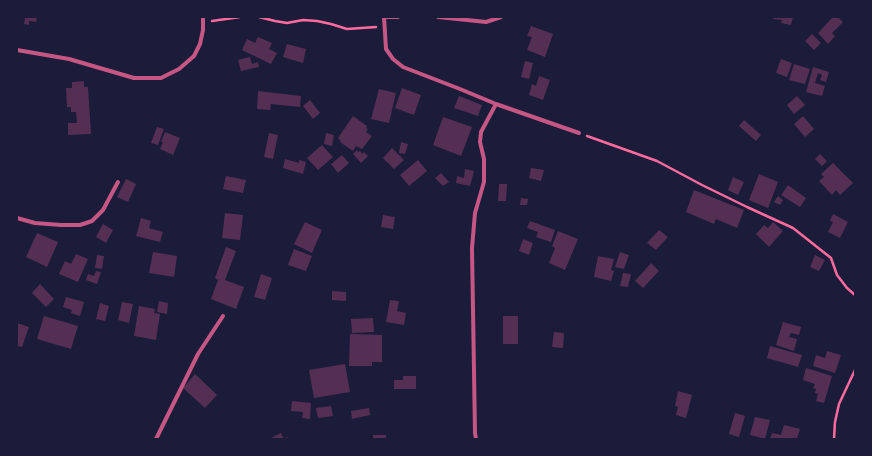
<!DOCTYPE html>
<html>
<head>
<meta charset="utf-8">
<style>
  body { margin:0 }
  #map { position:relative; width:872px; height:456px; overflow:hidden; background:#1b1b3a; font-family:"Fira Sans Condensed",sans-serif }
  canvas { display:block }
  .frame { position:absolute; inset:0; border:18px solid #1b1b3a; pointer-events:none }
</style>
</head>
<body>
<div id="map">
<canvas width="872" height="456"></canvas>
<div class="frame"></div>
</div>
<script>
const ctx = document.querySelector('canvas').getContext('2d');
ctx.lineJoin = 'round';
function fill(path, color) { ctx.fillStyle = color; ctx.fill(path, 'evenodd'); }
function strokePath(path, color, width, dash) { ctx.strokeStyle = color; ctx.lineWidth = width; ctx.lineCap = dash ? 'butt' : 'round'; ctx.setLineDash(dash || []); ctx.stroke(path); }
const building = new Path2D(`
  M25 17H37L36 22 29 21V25L24 24Z
  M773 17H793L791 25 781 23 782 20 773 19Z
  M833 17H838L843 22 832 33 835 36 828 44 818 33Z
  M531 26 553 34 545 57 527 50 532 37 527 36Z
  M812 34 821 43 814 50 805 41Z
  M258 37 272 43 269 49 277 53 271 64 242 50 247 39 255 43Z
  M287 44 306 49 303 63 283 57Z
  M250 57 252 64 258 62 259 67 241 71 238 60Z
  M781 59 792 63 787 77 776 73Z
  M525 61 533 63 529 79 521 77Z
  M794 64 810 69 805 84 789 80Z
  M813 67 829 72 826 82 820 80 822 75 818 73 815 83 825 86 822 96 806 92Z
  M539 76 550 80 543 100 529 95 532 84 536 86Z
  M84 81V87H88L91 134 68 135V123H77L76 112H71V107H67L66 88H72V82Z
  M402 88 421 95 414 115 395 108Z
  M379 89 396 93 389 123 371 119Z
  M258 91 301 96 300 107 271 104 270 110 257 109Z
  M459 96 482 105 478 116 454 108Z
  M797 96 805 105 794 114 787 105Z
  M310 100 320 113 313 119 303 106Z
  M353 116 367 126 366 128 368 129 366 132 372 136 362 149 356 146 353 151 340 142 341 141 338 138Z
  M803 116 814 129 805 137 794 124Z
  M443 117 472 127 461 156 433 145Z
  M744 120 761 135 756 141 739 126Z
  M157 127 164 129 158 145 151 143Z
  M165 132 180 138 173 155 160 149 163 142H161Z
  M269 133 278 135 273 159 264 157Z
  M326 133 334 135 332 146 324 144Z
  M401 142 408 144 405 154 399 153Z
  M322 145 333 157 318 170 307 158Z
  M392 148 404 160 394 169 383 158Z
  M357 150 358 152 360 151 362 154 364 152 368 156 361 163 353 154Z
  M820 154 827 161 822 166 815 159Z
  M342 155 349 163 338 173 331 164Z
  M285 159 299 163V160L306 162 303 174 283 168Z
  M418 160 427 171 409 186 400 175Z
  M833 163 853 183 840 195 836 190 832 195 819 181 824 177 821 174Z
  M531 168 544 170 541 181 529 178Z
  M465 169 474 171 470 186 456 183 457 176 464 178Z
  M441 173 449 182 443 186 435 178Z
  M759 174 778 182 768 208 749 200Z
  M226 176 246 180 243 193 223 189Z
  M733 177 744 182 738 195 728 190Z
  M126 179 136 184 128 202 117 197Z
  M499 184H507L506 201H498Z
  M788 185 806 198 800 207 781 195Z
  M694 190 744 210 737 228 716 219 714 224 686 212Z
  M778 196 783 200 780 205 774 202Z
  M521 198 528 199 527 205H520Z
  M225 213 243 215 240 240 222 238Z
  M833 214 848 222 840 238 828 232 833 222 830 221Z
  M383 215 395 217 393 229 381 227Z
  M141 218 151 221 149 228 163 232 160 242 136 236Z
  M530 221 555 230 551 242 536 237 538 232 527 228Z
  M305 222 322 230 312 253 294 244Z
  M773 222 783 231 769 247 756 234 764 225 768 228Z
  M103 224 113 230 106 243 96 237Z
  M659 230 668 237 656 250 647 243Z
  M558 231 578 239 565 270 549 263 555 248 552 246Z
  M37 233 58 242 47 267 26 257Z
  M523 239 533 243 529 255 519 251Z
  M226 247 236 251 225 280 244 287 236 309 211 299 218 280 215 278Z
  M294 249 312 256 306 271 288 265Z
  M153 252 177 256 174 277 149 273Z
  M620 252 629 255 624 269 615 267Z
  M76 254 88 259 78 282 59 274 65 261 71 264Z
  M97 255 104 256 102 269 95 268Z
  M815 255 825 260 819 271 810 267Z
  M598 256 614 259 611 270 614 271 611 281 594 277Z
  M651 263 659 271 643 288 635 281Z
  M96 271 101 272 97 284 86 280 88 274 94 276Z
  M623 273 631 274 628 287 620 286Z
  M261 274 272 278 265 300 254 297Z
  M40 284 54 299 46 307 32 293Z
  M332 291 346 292V301L332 300Z
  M66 297 84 302 80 316 71 313 72 310 63 307Z
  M390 300 399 301 397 311 406 313 404 325 386 322Z
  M159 301 168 303 167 314 157 312Z
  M122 302 133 304 129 323 118 320Z
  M100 303 109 306 105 321 96 319Z
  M139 306 155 309 154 313 160 314 156 340 134 336Z
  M44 316 78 326 71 349 37 339Z
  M503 316H518V344H503Z
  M373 318 374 332 352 333 351 319Z
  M783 322 801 327 799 335 791 333 789 337 797 339 794 351 776 345Z
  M17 323 29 327 22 347 17 346Z
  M554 332 564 333 563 348 552 347Z
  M350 334 382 335V362H372V366H349Z
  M770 346 802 355 798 367 767 358Z
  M827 351 841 355 835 373 813 366 816 355 825 358Z
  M345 364 350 392 314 398 309 370Z
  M806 368 832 376 824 403 816 401 818 394 815 393 816 389 813 388 815 384 803 380Z
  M195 374 217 395 205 408 183 388Z
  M403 376H416V389H394V380H403Z
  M678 391 692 395 686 418 676 415 678 407 675 406Z
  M292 401 311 403 310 419 302 418 303 412 291 411Z
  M331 406 333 416 318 418 316 408Z
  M369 408 370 415 352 419 351 411Z
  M735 413 745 416 739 437 729 434Z
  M755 417 770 420 765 439 750 435Z
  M784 425 800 429 797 439H770L772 433 781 435Z
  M281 433 284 439 288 437 289 439H269Z
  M373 435H386V439H373Z`);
const path = new Path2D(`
  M259 17 275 21 287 23 303 20 317 21 331 24 347 29 376 27
  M212 21 240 17
  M587 136 657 161 702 185 747 207 793 228 831 258 837 275 847 288 855 295
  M834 439 835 422 839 404 855 370`);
const minor = new Path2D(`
  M384 17 386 49 393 59 403 67 460 89 496 104 579 133
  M384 17H398
  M438 17 486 22 501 17
  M17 50 69 59 134 78H161L179 69 194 56 200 44 203 30V17
  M17 218 35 223 61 225H80L92 221 103 210 118 182
  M156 439 198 354 223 316
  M476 439 475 433 472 248 475 213 484 182V159L480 142 481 132 496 104`);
fill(building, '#542f53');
strokePath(path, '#ff6b9d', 2.5);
strokePath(minor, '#c65784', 4);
</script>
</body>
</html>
